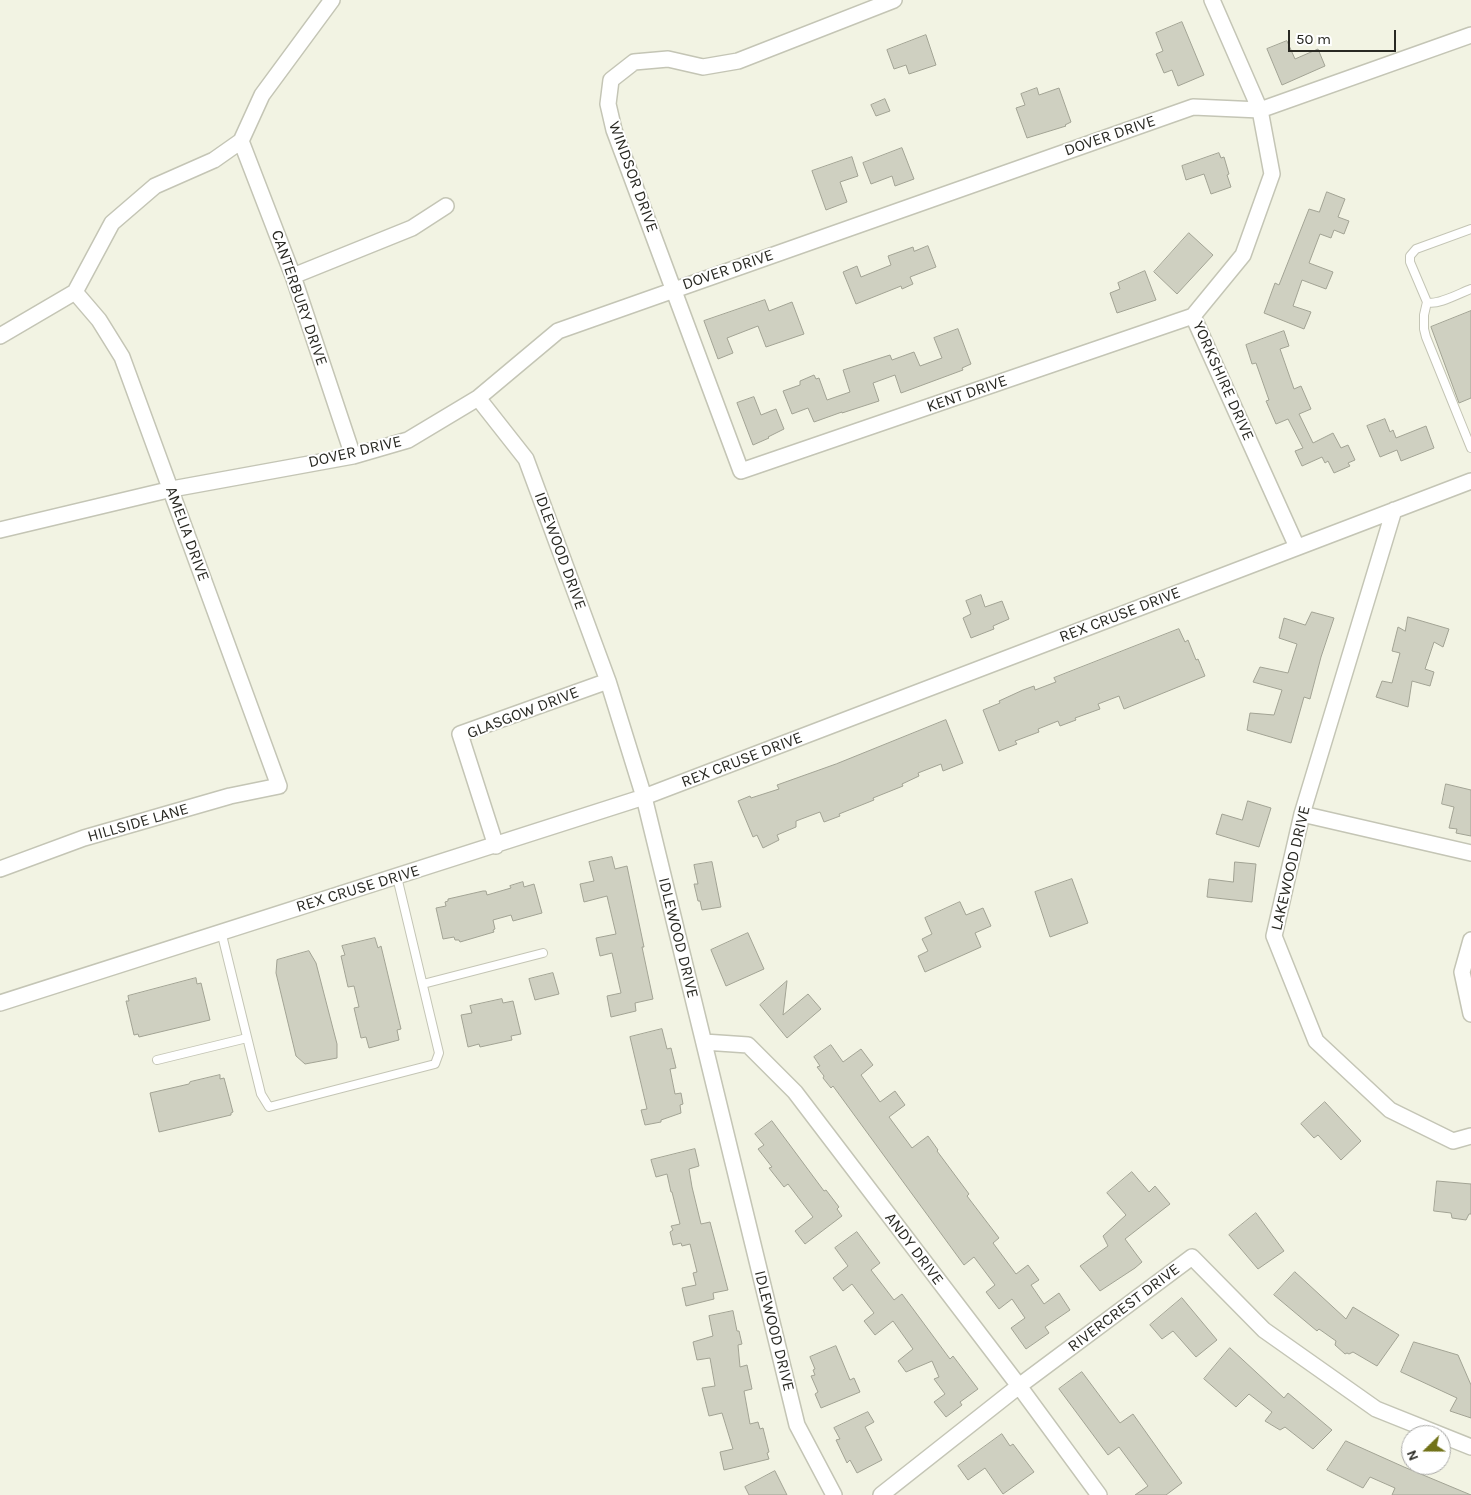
<!DOCTYPE html>
<html>
<head>
<meta charset="utf-8">
<style>
  body { margin:0 }
  #map { position:relative; width:1471px; height:1495px; overflow:hidden; background:#f2f3e3; font-family:Karla,sans-serif }
  canvas { display:block }
  .north { position:absolute; left:1401px; top:1425px; width:50px; height:50px; box-sizing:border-box; background:#fff; border:1px solid #a9a9a7; border-radius:50%; rotate:248deg; font-size:14px; font-weight:700; line-height:20px; text-align:center; color:#292923 }
  .north::after { content:''; display:block; margin:auto; width:18px; height:22px; background:#717218; clip-path:polygon(50% 0,100% 100%,50% 72%,0 100%) }
  .scale { position:absolute; left:1288px; top:30px; width:108px; height:22px; box-sizing:border-box; border:2px solid #292923; border-top:0; padding-left:6px; font-size:15px; line-height:18px; white-space:nowrap; color:#292923; -webkit-text-stroke:4px #fff; paint-order:stroke }
</style>
</head>
<body>
<div id="map">
<canvas width="1471" height="1495"></canvas>
<div class="north">N</div>
<div class="scale">50 m</div>
</div>
<script>
const ctx = document.querySelector('canvas').getContext('2d');
ctx.lineJoin = 'round';
function fill(path, color) { ctx.fillStyle = color; ctx.fill(path, 'evenodd'); }
function strokePath(path, color, width, dash) { ctx.strokeStyle = color; ctx.lineWidth = width; ctx.lineCap = dash ? 'butt' : 'round'; ctx.setLineDash(dash || []); ctx.stroke(path); }
function label(font, color, halo, rows, align = 'center') {
  ctx.font = font + ' Karla,sans-serif'; ctx.lineWidth = 4; ctx.setLineDash([]); ctx.textBaseline = 'middle'; ctx.strokeStyle = halo; ctx.fillStyle = color; for (const [text, x, y, turn = 0] of rows) {
    ctx.save(); ctx.translate(x, y); ctx.rotate((+turn || 0) * Math.PI / 180); ctx.textAlign = isNaN(turn) ? turn : align; if (halo) ctx.strokeText(text, 0, 0); ctx.fillText(text, 0, 0); ctx.restore();
  }
}
const building = new Path2D(`
  M1182 22 1204 75 1178 86 1172 70 1164 73 1156 54 1163 51 1156 33Z
  M926 35 936 65 909 74 906 65 894 69 887 50Z
  M1287 41 1295 59 1318 49 1325 66 1282 85 1267 49Z
  M1037 88 1039 95 1059 88 1071 122 1065 125 1066 126 1027 138 1016 108 1025 105 1021 94Z
  M885 99 890 111 876 116 871 105Z
  M902 148 914 179 895 186 892 176 871 184 863 163Z
  M1219 153 1221 158 1224 157 1229 174 1227 175 1231 187 1211 194 1204 174 1186 180 1182 166Z
  M852 157 858 176 840 182 847 202 826 210 812 171Z
  M1327 192 1345 199 1338 217 1349 221 1344 234 1334 230 1331 238 1320 234 1309 263 1333 272 1326 289 1302 280 1293 306 1311 312 1304 329 1264 313 1275 283 1279 285 1309 209 1319 212Z
  M1189 233 1213 255 1177 294 1154 272Z
  M928 246 936 267 910 277 913 284 902 289 901 286 856 304 843 272 857 266 861 277 891 265 888 256 913 247 914 251Z
  M1145 271 1156 300 1117 313 1110 293 1120 289 1118 283Z
  M765 300 769 311 792 302 804 334 766 347 758 326 727 338 733 353 718 359 704 321Z
  M1471 311V398L1459 403 1431 327Z
  M958 329 971 364 962 368 963 370 901 393 895 375 873 383 879 401 842 413V412L814 422 808 408 792 414 783 391 800 385V381L814 375 816 379 819 378 827 400 850 392 843 370 890 355 892 360 914 352 920 366 942 358 934 338Z
  M1284 331 1289 346 1280 349 1294 389 1301 386 1311 409 1299 414 1313 443 1333 433 1341 448 1348 445 1355 460 1348 463 1350 466 1334 473 1328 461 1325 463 1322 457 1302 466 1295 451 1303 448 1288 419 1276 424 1266 401 1269 400 1256 363 1252 364 1246 345Z
  M754 397 761 415 776 409 784 429 768 437 769 438 753 445 737 403Z
  M1385 419 1390 432 1393 430 1396 438 1426 426 1434 448 1401 461 1397 450 1380 457 1367 426Z
  M981 595 985 607 1002 601 1009 619 993 626 994 629 971 638 963 618 971 614 966 601Z
  M1312 612 1334 618 1321 657 1310 699 1304 697 1291 743 1247 730 1250 713 1274 715 1282 690 1253 682 1260 667 1288 673 1297 644 1279 638 1284 618 1305 625Z
  M1408 617 1449 629 1443 647 1434 642 1425 669 1434 672 1430 686 1412 681 1408 707 1376 697 1382 681 1392 683 1400 653 1392 651 1398 627 1405 631Z
  M1179 629 1185 642 1188 640 1196 660 1198 659 1205 676 1124 709 1119 696 1098 704 1100 709 1075 718 1076 720 1060 726 1058 721 1038 729 1039 732 1015 741 1017 744 999 751 983 710 1000 703 999 701 1023 690 1034 686 1035 690 1056 682 1054 678Z
  M946 720 963 763 943 771 941 764 918 773 919 776 902 784 903 786 873 798 874 800 839 814 840 816 824 822 820 812 796 821V827L777 835 779 840 763 848 757 835 753 837 738 801 750 796 751 798 779 789 777 785 836 764Z
  M1446 784 1471 790V836L1456 833 1457 829 1449 828 1454 807 1442 804Z
  M1248 801 1271 808 1259 847 1216 834 1222 814 1242 820Z
  M612 857 615 869 627 866 644 947H642L653 999 635 1003 636 1011 611 1017 607 996 621 993 612 953 600 956 596 938 616 934 607 896 584 902 580 884 594 881 589 862Z
  M712 862 721 907 702 910 700 901H698L694 884H698L694 865Z
  M1235 862 1256 864 1252 902 1207 897 1209 879 1233 882Z
  M1072 879 1088 923 1050 937 1035 892Z
  M523 882 524 887 534 884 542 913 513 921 511 915 493 920 495 929 493 930 494 932 460 942 459 940H455L454 937 443 939 436 908 446 906 445 902 448 901V899L483 891H486L487 895 511 888 510 886Z
  M960 902 966 915 983 908 991 926 975 933 981 947 925 972 918 956 928 951 922 939 932 934 925 918Z
  M748 933 764 969 726 986 711 950Z
  M375 938 378 948 381 946 401 1029 397 1030 399 1040 369 1048 366 1037 361 1038 354 1008 359 1007 354 986 348 987 341 956 345 955 342 946Z
  M309 951 316 963 337 1044V1058L305 1064 296 1056 276 973 277 960Z
  M553 973 559 994 535 1000 529 979Z
  M196 978 197 984 201 983 210 1020 139 1037 138 1034 134 1035 126 1001H129L128 996Z
  M787 981 783 1015 808 994 821 1009 787 1038 760 1005Z
  M502 999 503 1003 513 1001 521 1034 511 1036 512 1040 480 1047 479 1044 468 1047 461 1015 472 1013 470 1006Z
  M662 1029 667 1049 671 1048 676 1068 670 1069 675 1094 681 1093 683 1104 680 1105 681 1113 661 1120V1122L645 1125 641 1110 647 1109 630 1037Z
  M831 1045 843 1062 861 1049 873 1065 861 1075 880 1102 895 1091 905 1105 889 1117 912 1148 928 1136 938 1150 937 1151 969 1194 967 1196 999 1238 993 1243 1016 1274 1028 1265 1039 1280 1031 1285 1044 1304 1059 1293 1070 1310 1045 1327 1049 1333 1026 1349 1011 1328 1025 1318 1012 1299 999 1309 986 1292 995 1285 974 1257 964 1265 833 1086 831 1088 823 1078 824 1076 817 1067 820 1066 814 1057Z
  M220 1075V1079L224 1078 233 1112 231 1113V1115L159 1132 150 1093 189 1084 190 1082Z
  M1325 1102 1361 1141 1341 1160 1318 1135 1314 1138 1301 1124Z
  M772 1121 824 1191 826 1190 839 1207 837 1209 842 1216 805 1244 795 1231 813 1217 788 1184 784 1187 769 1168 772 1167 758 1149 764 1145 755 1134Z
  M695 1149 699 1166 689 1169 692 1187 701 1224 710 1222 728 1290 713 1293 714 1299 686 1306 682 1288 696 1285 693 1273 697 1272 690 1244 682 1246 681 1243 673 1245 670 1232 673 1230 671 1226 680 1224 672 1192H671L667 1174 656 1177 651 1160Z
  M1132 1172 1149 1192 1155 1186 1170 1204 1125 1239 1142 1262 1135 1268 1100 1291 1080 1266 1108 1246 1103 1236 1126 1215 1107 1193Z
  M1437 1181 1471 1184V1214H1469L1466 1220 1452 1218 1451 1213 1434 1211Z
  M1256 1213 1284 1251 1258 1269 1229 1235Z
  M857 1232 880 1263 871 1270 894 1300 902 1294 950 1359 953 1356 978 1389 960 1402 962 1405 946 1417 934 1402 945 1394 934 1379 939 1377 932 1361 906 1372 898 1361 913 1349 893 1321 875 1335 864 1321 874 1313 852 1284 843 1291 833 1278 848 1266 835 1248Z
  M1295 1272 1346 1319 1353 1307 1399 1335 1377 1366 1353 1352 1349 1354 1347 1353 1345 1354 1335 1345 1336 1341 1319 1329 1317 1331 1274 1295Z
  M1182 1298 1217 1340 1196 1357 1173 1331 1162 1339 1150 1325Z
  M733 1311 737 1331H739L742 1344 738 1345 740 1367 747 1365 752 1389 744 1391 750 1424 758 1422 760 1429 763 1428 769 1452 767 1453 769 1459 724 1470 720 1452 733 1449 722 1413 709 1416 702 1388 715 1386 710 1358 697 1360 693 1342 713 1336 709 1316Z
  M1414 1342 1458 1355 1471 1385V1418L1450 1411 1457 1398 1401 1372Z
  M836 1346 850 1380 854 1378 860 1392 821 1408 815 1394 818 1392 811 1376 815 1375 813 1370 815 1369 810 1357Z
  M1230 1348 1284 1398 1288 1393 1332 1430 1313 1449 1285 1427 1280 1430 1265 1421 1272 1412 1249 1394 1236 1407 1204 1379Z
  M1082 1372 1120 1423 1133 1414 1182 1483 1166 1495H1135L1148 1486 1119 1447 1108 1455 1059 1389Z
  M868 1412 874 1422 865 1427 882 1460 857 1473 850 1460 847 1463 836 1440 840 1439 834 1428Z
  M1002 1434 1010 1446 1013 1444 1034 1472 1003 1494 985 1468 968 1480 958 1466Z
  M1346 1441 1404 1467 1471 1495H1392L1395 1488 1370 1477 1363 1488 1327 1470Z
  M775 1471 787 1495H749L745 1487Z`);
const lane = new Path2D(`
  M1471 229 1416 249 1410 256V262L1427 302 1424 315V329L1426 337 1471 448
  M1427 302C1437 306 1460 293 1471 289
  M221 931 261 1094 269 1107 435 1064 439 1053 397 877
  M423 984 543 953
  M157 1060 247 1038`);
const street = new Path2D(`
  M894 0 738 61 703 67 668 59 634 62 611 80 608 104 614 130 741 471 1193 316
  M241 141 293 276 353 456
  M293 276 412 228 446 206
  M1193 316 1243 255 1272 174 1260 110 1212 0
  M1193 316 1297 547
  M0 336 75 292 112 223 155 186 214 160 241 141 262 95 332 0
  M478 398 526 459 608 681 644 797 797 1425 834 1495
  M1394 510 1302 814 1274 936 1316 1041 1390 1110 1453 1141 1471 1136
  M0 530 172 489 353 456 408 440 478 398 558 331 1193 107 1260 110 1471 35
  M1302 814 1471 853
  M496 846 460 734 608 681
  M0 869 84 838 230 796 279 786 122 357 99 320 75 292
  M1471 940 1462 972 1471 1014
  M0 1003 644 797 1471 481
  M704 1042 748 1045 795 1092 1019 1386 1099 1495
  M881 1495 1019 1386 1192 1257 1264 1330 1376 1409 1471 1447`);
const streetNames = [
  ["DOVER DRIVE",1110,136,-19],
  ["WINDSOR DRIVE",633,177,70],
  ["DOVER DRIVE",728,270,-19],
  ["CANTERBURY DRIVE",299,298,71],
  ["YORKSHIRE DRIVE",1223,381,66],
  ["KENT DRIVE",967,394,-19],
  ["DOVER DRIVE",355,452,-13],
  ["AMELIA DRIVE",187,534,70],
  ["IDLEWOOD DRIVE",560,551,70],
  ["REX CRUSE DRIVE",1120,615,-21],
  ["GLASGOW DRIVE",523,713,-21],
  ["REX CRUSE DRIVE",742,760,-21],
  ["HILLSIDE LANE",138,823,-16],
  ["LAKEWOOD DRIVE",1291,868,-77],
  ["REX CRUSE DRIVE",358,889,-17],
  ["IDLEWOOD DRIVE",678,938,76],
  ["ANDY DRIVE",914,1249,53],
  ["RIVERCREST DRIVE",1124,1308,-37],
  ["IDLEWOOD DRIVE",774,1331,76]
];
fill(building, '#cfd0c1');
strokePath(building, '#a2a394', 1);
strokePath(lane, '#c4c5b5', 10);
strokePath(street, '#c4c5b5', 18);
strokePath(lane, '#fff', 8);
strokePath(street, '#fff', 15);
label('16px', '#292923', '#fff', streetNames);
</script>
</body>
</html>
